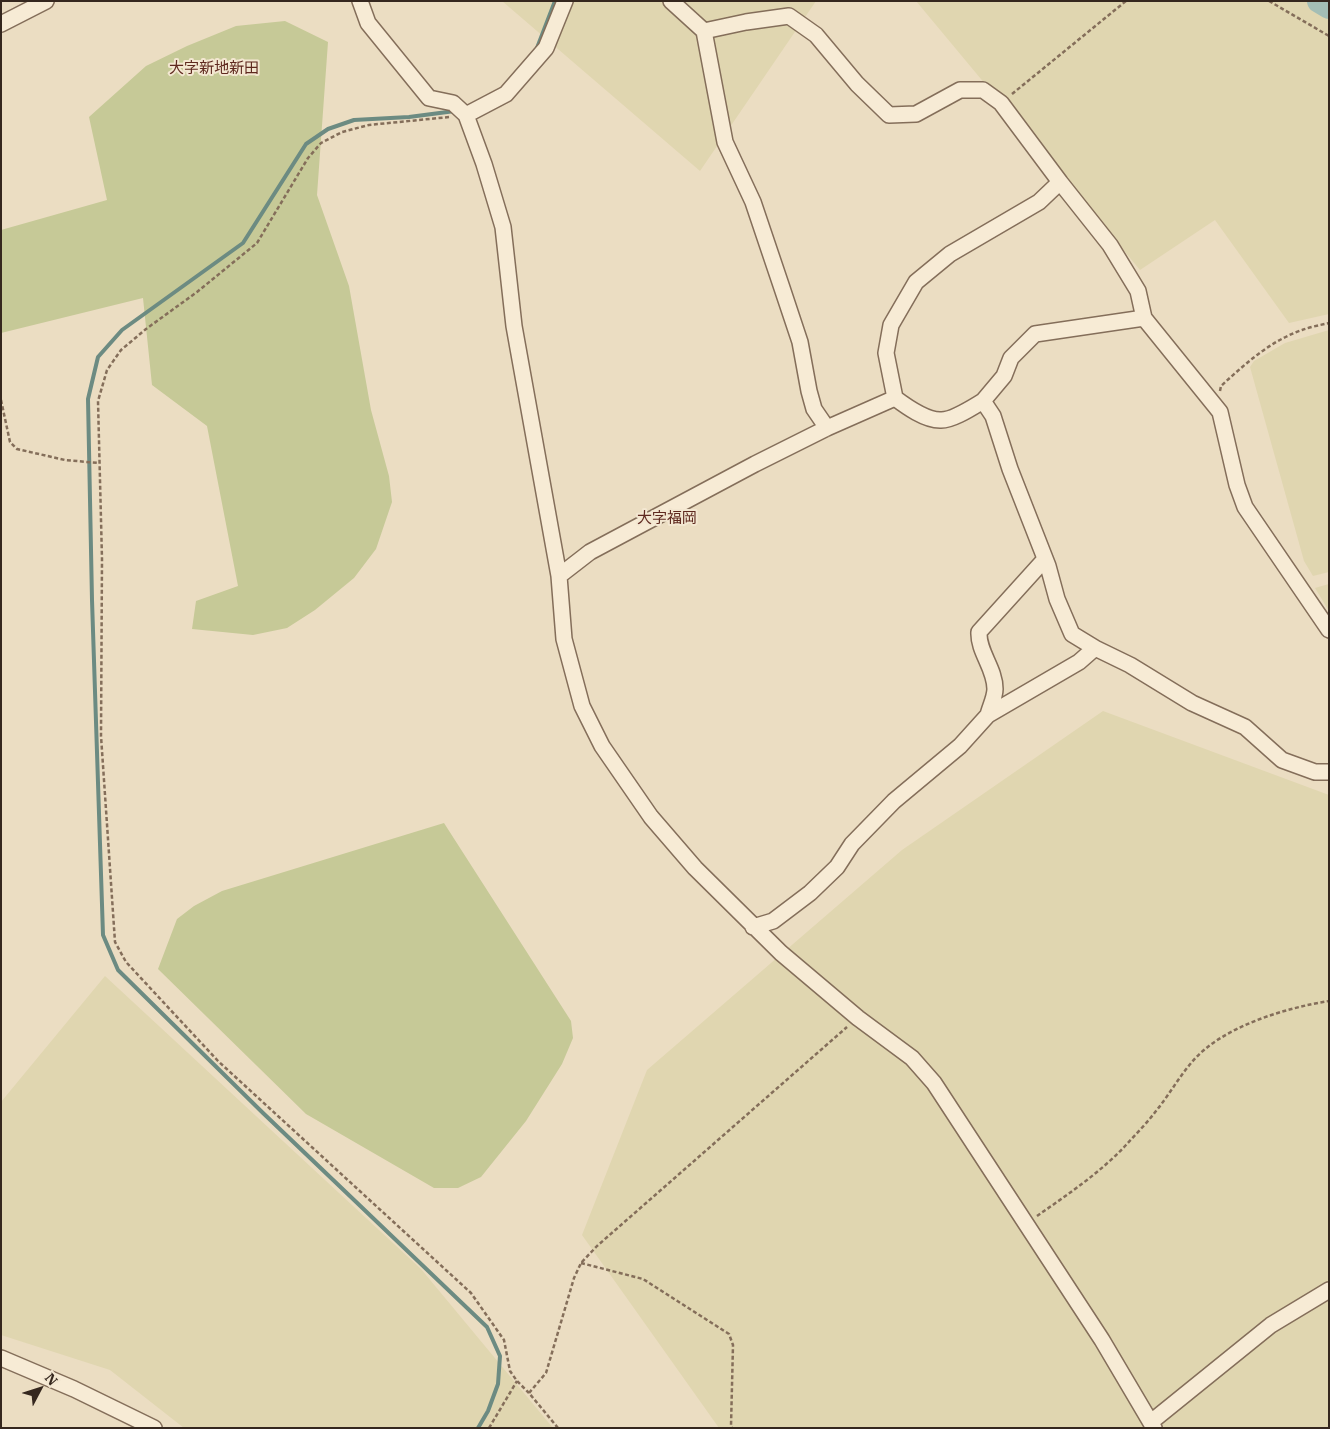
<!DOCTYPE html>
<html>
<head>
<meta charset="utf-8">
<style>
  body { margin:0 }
  #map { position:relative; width:1330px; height:1429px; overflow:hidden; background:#ebddc2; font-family:"IBM Plex Serif",serif }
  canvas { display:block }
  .frame { position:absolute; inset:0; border:2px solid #35271e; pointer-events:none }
  .north { position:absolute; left:15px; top:1364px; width:50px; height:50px; -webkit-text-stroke:4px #f3e7d1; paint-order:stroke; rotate:50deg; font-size:14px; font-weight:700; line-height:20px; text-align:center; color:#35271e }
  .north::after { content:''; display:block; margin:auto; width:18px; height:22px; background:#35271e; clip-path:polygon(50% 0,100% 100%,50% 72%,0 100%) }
</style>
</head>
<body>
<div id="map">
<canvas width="1330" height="1429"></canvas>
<div class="frame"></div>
<div class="north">N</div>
</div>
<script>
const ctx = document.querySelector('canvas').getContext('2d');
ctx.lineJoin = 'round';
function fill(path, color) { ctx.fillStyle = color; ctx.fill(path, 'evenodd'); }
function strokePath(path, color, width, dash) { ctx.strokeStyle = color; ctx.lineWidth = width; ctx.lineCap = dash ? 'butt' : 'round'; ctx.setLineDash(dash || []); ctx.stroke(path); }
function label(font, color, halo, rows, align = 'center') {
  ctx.font = font + ' "IBM Plex Serif","Noto Sans JP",serif'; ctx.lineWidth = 4; ctx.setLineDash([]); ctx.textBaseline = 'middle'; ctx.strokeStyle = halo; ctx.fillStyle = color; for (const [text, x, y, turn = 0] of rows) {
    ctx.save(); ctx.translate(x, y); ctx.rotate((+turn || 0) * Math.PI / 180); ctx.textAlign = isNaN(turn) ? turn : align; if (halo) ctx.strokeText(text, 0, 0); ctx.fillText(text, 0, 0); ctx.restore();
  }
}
const farmland = new Path2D(`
  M502 1H816L700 171Z
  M916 1H1329V314L1289 323 1215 220 1140 270Z
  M1329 330V572L1313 576 1304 561 1250 367 1254 361 1285 343Z
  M1329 584V611L1315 588Z
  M1103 711 1329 795V1428H719L582 1235 647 1070 902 850Z
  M105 976 421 1269 553 1428H184L110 1370 1 1335V1102Z`);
const green = new Path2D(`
  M285 21 328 42 317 195 349 286 371 410 389 476 392 502 376 549 354 578 315 610 287 628 253 635 192 629 196 601 238 586 207 426 152 385 143 298 1 333V230L107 200 89 117 146 66 187 46 236 26Z
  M444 823 571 1021 573 1038 562 1064 526 1121 481 1177 458 1188H434L306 1114 158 969 177 919 194 906 222 891Z`);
const stream = new Path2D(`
  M537 48 555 1
  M455 111 409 117 354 120 328 129 306 144 243 243 122 330 98 357 88 399 92 600 103 935 118 970 263 1113 487 1327 500 1356 498 1384 488 1411 478 1428`);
const river = new Path2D(`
  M1319 1 1329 7`);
const path = new Path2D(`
  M1269 1 1329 36
  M1012 94 1126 1
  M449 117 369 125 342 132 321 143 308 158 257 243 197 292 146 329 121 350 107 370 98 401 102 559 101 736 115 942 126 962 218 1061 471 1293 504 1340 510 1371 517 1381 529 1393
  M1220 391 1221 386C1245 364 1270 341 1302 330 1310 327 1320 325 1329 323
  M1 400 10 442 17 449 65 460 99 463
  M1037 1216C1067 1195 1101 1172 1126 1145 1136 1134 1147 1123 1156 1111 1169 1095 1179 1077 1192 1062 1221 1027 1285 1008 1329 1001
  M581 1263 643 1279 729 1334 733 1345 731 1426 732 1428
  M489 1428 517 1381
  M558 1428 529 1393 546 1373 574 1278 581 1263 597 1246 847 1027`);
const street = new Path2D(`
  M360 1 368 23 429 98 453 103 466 115 484 164 503 227 514 326 559 576 564 639 582 706 602 746 651 817 695 868 781 953 858 1018 912 1058 934 1083 1102 1340 1154 1428
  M671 1 704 31 725 142 753 202 782 288 800 342 809 391 814 409 827 428
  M1 24 46 1
  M704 31 746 22 789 16 816 35 857 84 889 115 916 114 960 90H983L1001 103 1060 182 1039 202 950 254 916 282 891 325 886 353 895 398C907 407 925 420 940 420 952 421 973 407 983 401L993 416 1010 469 1048 566 1057 599 1072 634 1095 648
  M466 115 506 94 546 48 565 1
  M1060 182 1110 245 1138 291 1144 318 1220 412 1237 485 1245 507 1329 630
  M983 401 1004 376 1011 358 1035 334 1144 318
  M559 576 590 552 755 464 827 428 895 398
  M988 715C990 707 995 697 995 689 995 668 978 652 979 632L1045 559
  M753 927 773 921 810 893 837 867 852 844 894 801 960 746 988 715 1079 662 1095 648 1130 665 1192 703 1245 727 1282 760 1315 772H1329
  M1 1358 74 1389 154 1428
  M1151 1422 1271 1325 1329 1290`);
const quarterNames = [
  ["大字新地新田",214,69],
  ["大字福岡",667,519]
];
fill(farmland, '#e0d6b0');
fill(green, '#c6c997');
strokePath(stream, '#6c8b82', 4);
strokePath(river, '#a4beb5', 24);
strokePath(street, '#846e5a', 18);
strokePath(path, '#846e5a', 2.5, [4, 2.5]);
strokePath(street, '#f7ebd5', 15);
label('15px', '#5f291f', '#f3e7d1', quarterNames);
</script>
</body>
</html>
